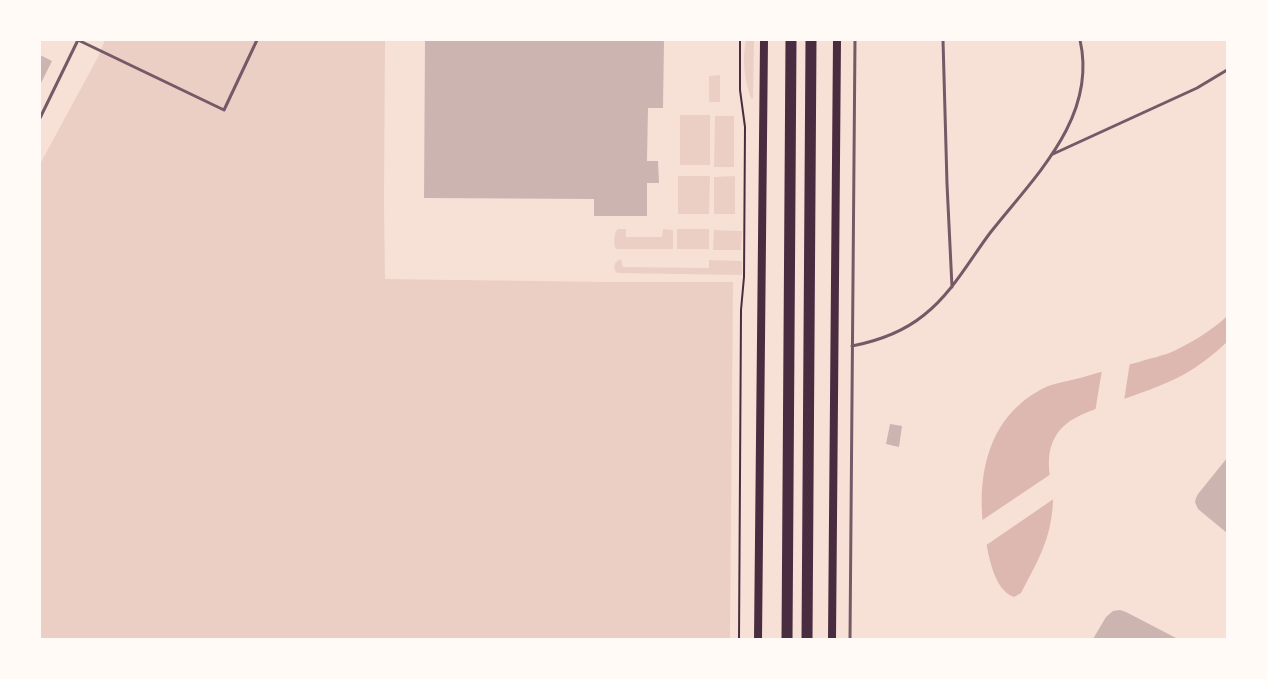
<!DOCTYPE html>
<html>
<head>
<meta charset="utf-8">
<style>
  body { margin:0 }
  #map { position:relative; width:1267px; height:679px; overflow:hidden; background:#f7e1d7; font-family:Quicksand,sans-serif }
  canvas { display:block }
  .frame { position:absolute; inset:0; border:41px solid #fffaf5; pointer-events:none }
</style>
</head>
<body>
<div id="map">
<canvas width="1267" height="679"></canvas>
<div class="frame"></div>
</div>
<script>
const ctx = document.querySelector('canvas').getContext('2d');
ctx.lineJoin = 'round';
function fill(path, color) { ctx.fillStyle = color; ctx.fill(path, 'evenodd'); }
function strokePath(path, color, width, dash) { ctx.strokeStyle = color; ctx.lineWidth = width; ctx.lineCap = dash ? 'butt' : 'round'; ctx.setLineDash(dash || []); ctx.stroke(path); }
const green = new Path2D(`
  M105 40H385L384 203 385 279 612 282H733L730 639H40V164L98 57Z
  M746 40H754L753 99 751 98C744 80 742 59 746 40Z
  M720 75V102H709V76Z
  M680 115H710V165H680Z
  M715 116H734V167H714Z
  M678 176H710L709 214H678Z
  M735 176V214H714V177Z
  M618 229H626V237H662L663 229 673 230V249H616C613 244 614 237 616 231Z
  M677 229H709V249H677Z
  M714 230 742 231 741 250H713Z
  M621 259 623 267 709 268V260L742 261V275L617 273C612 268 614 261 621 259Z`);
const water = new Path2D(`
  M1227 316V342C1213 355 1199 366 1183 375 1162 386 1138 394 1115 402 1095 410 1070 415 1057 434 1043 455 1051 477 1053 499 1053 506 1052 514 1051 520 1047 546 1033 570 1021 593L1014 597C994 590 989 557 985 537 975 478 987 415 1046 387 1058 382 1074 380 1087 376 1104 371 1122 366 1139 362 1151 358 1163 356 1174 351 1192 342 1213 330 1227 316Z`);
const pier = new Path2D(`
  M1130 362 1124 401 1095 412 1102 370Z
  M1051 474 1055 498 985 546 981 521Z`);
const building = new Path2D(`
  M425 40H664L663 108H648L647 161H658L659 183H647V216H594V199L424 198Z
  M40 55 52 61 40 85Z
  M890 424 902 426 899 447 886 444Z
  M1227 458V533L1198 509 1195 502 1196 498 1198 494Z
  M1120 610 1126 612 1178 639H1093L1106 617 1113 611Z`);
const path = new Path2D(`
  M739 639 741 310 744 277 745 127 740 90V40`);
const service = new Path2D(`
  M943 40 947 184 952 287
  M40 118 78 40 224 110 257 40
  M1053 154 1197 88 1227 70
  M852 346C878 341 903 332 924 315 952 293 969 261 990 233 1033 178 1098 118 1080 40
  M850 639 855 40`);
const secondary = new Path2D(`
  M758 639 764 40
  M832 639 837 40`);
const trunk = new Path2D(`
  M787 639 791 40
  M807 639 811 40`);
fill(green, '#ebcfc5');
fill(water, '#dcb8b0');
fill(pier, '#f7e1d7');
fill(building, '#ccb4b1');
strokePath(path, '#4a2c40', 2);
strokePath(service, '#755966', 3);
strokePath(secondary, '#4a2c40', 8);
strokePath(trunk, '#4a2c40', 11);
</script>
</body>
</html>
